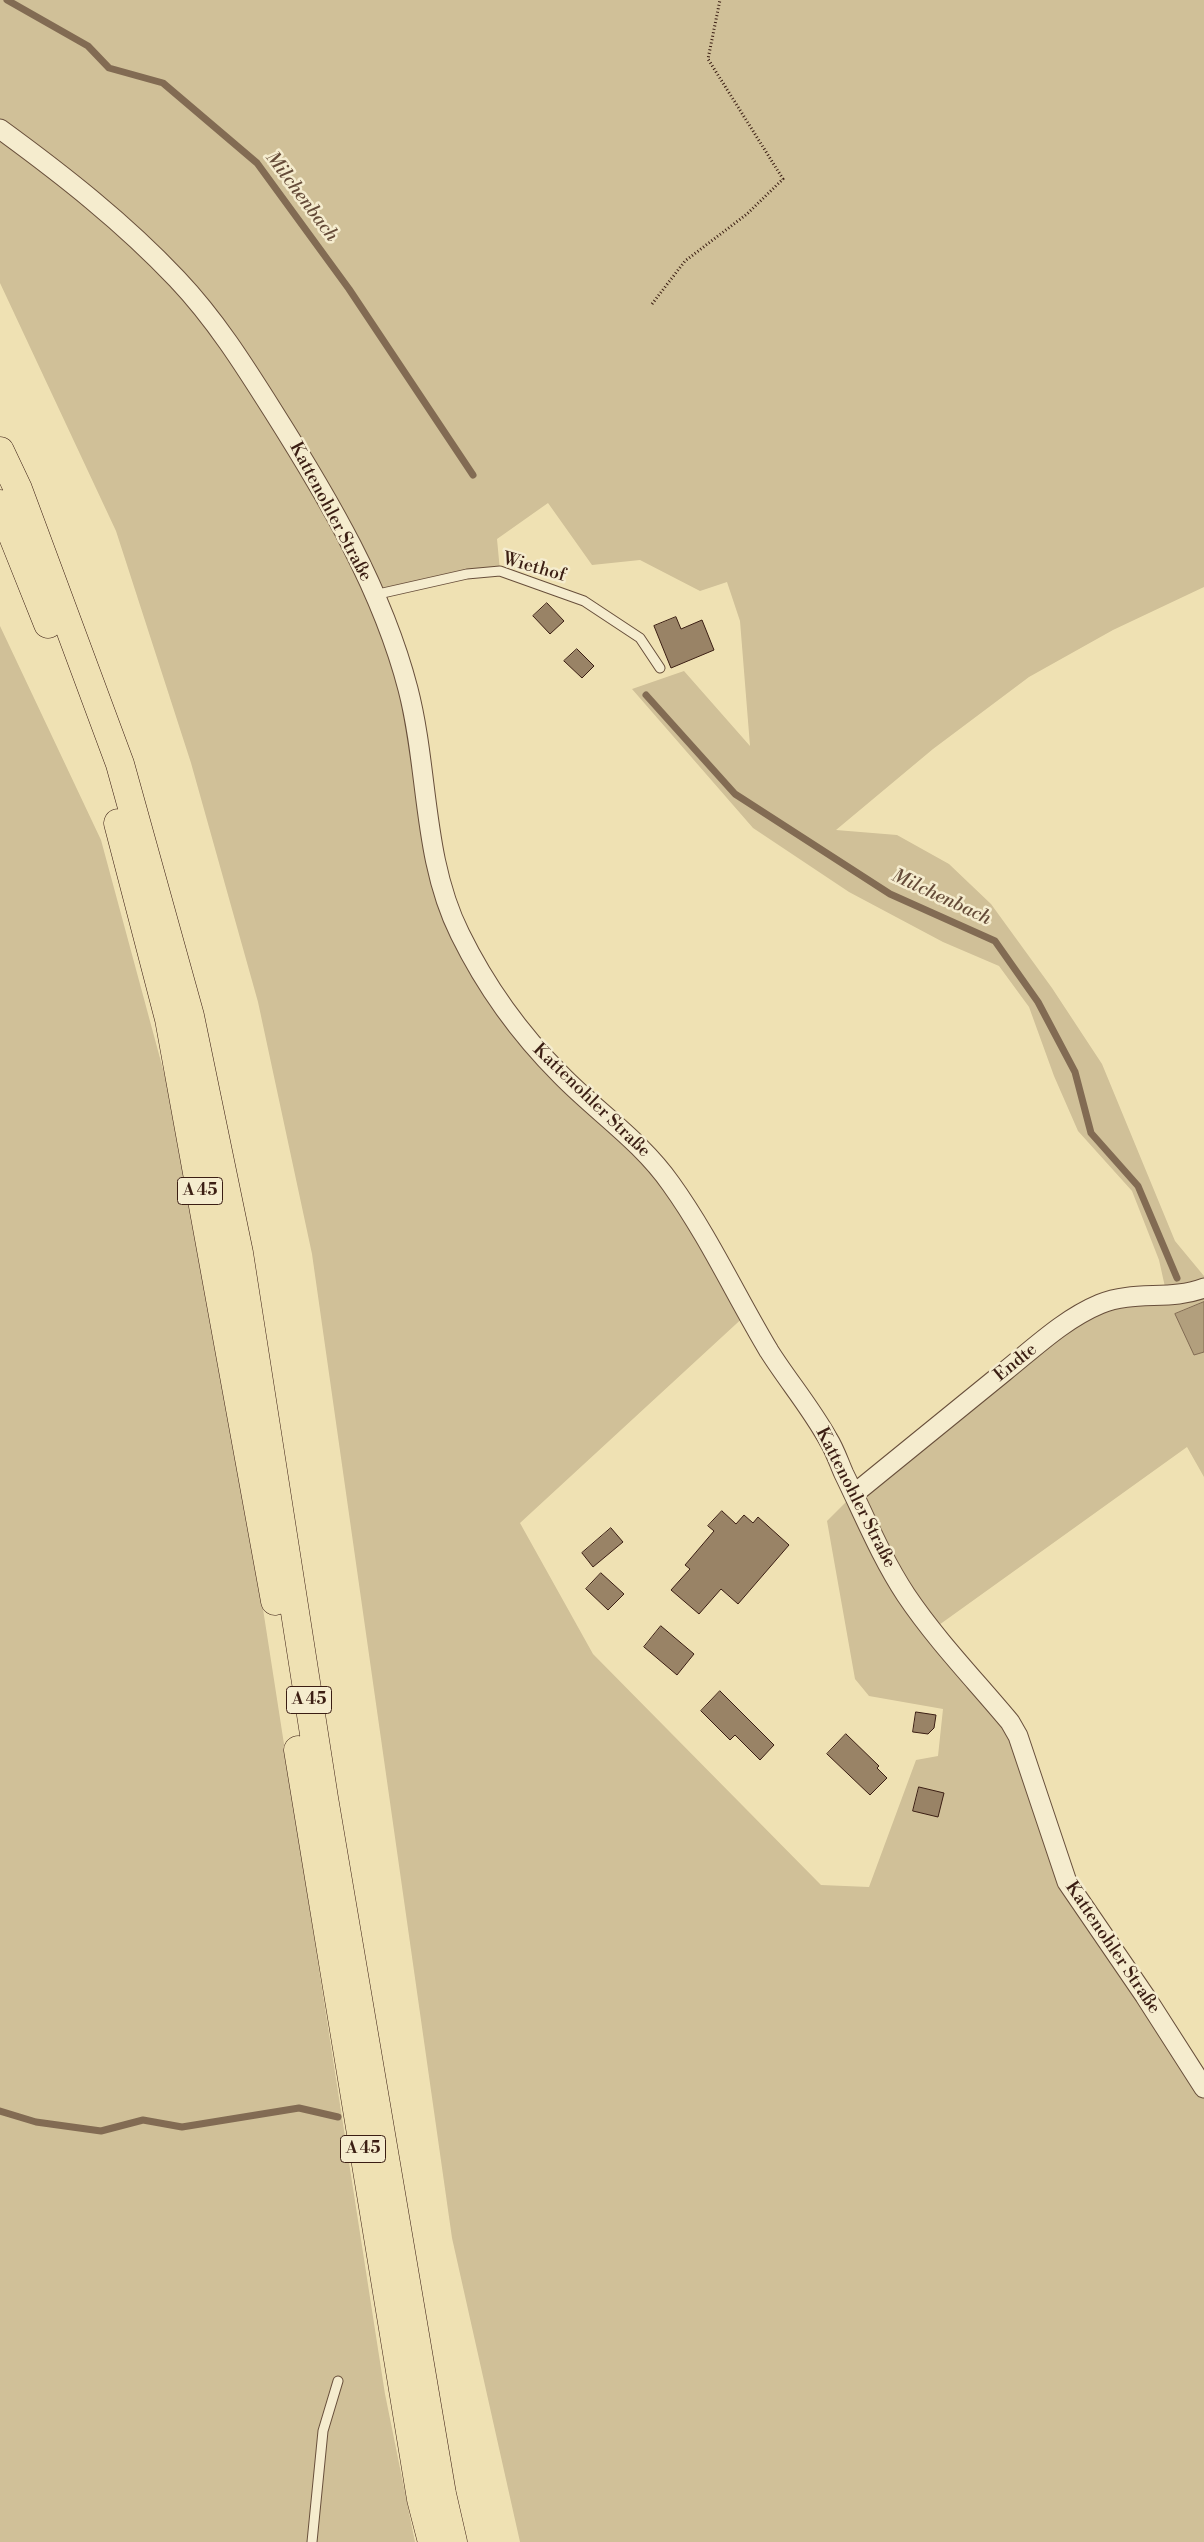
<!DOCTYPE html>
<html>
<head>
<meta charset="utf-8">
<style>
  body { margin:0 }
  canvas { display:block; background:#efe1b3 }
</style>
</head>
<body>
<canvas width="1204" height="2542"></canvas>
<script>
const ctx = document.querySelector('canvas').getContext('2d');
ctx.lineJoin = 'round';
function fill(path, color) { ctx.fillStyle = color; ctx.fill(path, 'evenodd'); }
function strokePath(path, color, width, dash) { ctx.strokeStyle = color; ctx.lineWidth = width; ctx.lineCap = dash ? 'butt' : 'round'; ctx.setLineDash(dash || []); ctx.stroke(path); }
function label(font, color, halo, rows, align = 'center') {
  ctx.font = font + ' "Libre Bodoni",serif'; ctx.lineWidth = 5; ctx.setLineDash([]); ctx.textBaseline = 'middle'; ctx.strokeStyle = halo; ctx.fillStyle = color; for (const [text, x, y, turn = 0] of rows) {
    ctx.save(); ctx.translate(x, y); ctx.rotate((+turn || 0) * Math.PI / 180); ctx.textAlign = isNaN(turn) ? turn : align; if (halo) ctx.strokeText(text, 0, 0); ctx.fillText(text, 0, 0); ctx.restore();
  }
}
const green = new Path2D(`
  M0 0H1204V587L1113 630 1029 677 933 749 836 830 897 835 949 864 991 904 1052 988 1102 1064 1175 1241 1204 1276V1477L1187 1447 932 1630 999 1709 1059 1863 1204 2088V2542H520L452 2238 312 1254 258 1002 191 763 116 531 0 283ZM548 503 592 565 640 560 700 591 727 582 740 621 750 746 684 671 632 689 753 828 849 892 943 942 999 966 1029 1007 1054 1076 1078 1131 1132 1191 1159 1260 1167 1296 1086 1311 854 1494 827 1521 855 1679 869 1696 943 1709 938 1756 916 1760 869 1887 821 1885 593 1654 520 1523 748 1313 639 1147 489 985 431 837 394 647 374 596 500 571 497 539Z
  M0 626 101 840 190 1169 247 1506 385 2394 415 2542H0Z`);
const water = new Path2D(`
  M1204 1302V1352L1194 1355 1175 1314Z`);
const stream = new Path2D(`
  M7 0 88 46 109 68 163 83 257 163 349 289 473 475
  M646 695 735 794 890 894 995 941 1038 1002 1075 1072 1091 1133 1138 1186 1177 1278
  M0 2111 36 2122 101 2131 143 2120 182 2127 299 2108 338 2117`);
const building = new Path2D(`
  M547 603 564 621 550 634 533 616Z
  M676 617 681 629 702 620 714 650 671 668 654 626Z
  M577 649 594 666 582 678 564 661Z
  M722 1511 736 1524 744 1515 753 1523 758 1517 789 1545 738 1604 721 1589 699 1614 671 1590 690 1569 685 1565 714 1531 708 1526Z
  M611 1528 623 1542 593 1567 582 1553Z
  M601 1573 624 1594 608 1610 586 1589Z
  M661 1626 694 1654 677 1675 644 1647Z
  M720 1691 774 1745 760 1760 735 1735 730 1740 701 1711Z
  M916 1712 936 1715 934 1728 928 1734 913 1732Z
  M846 1734 879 1766 877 1768 887 1778 870 1795 827 1754Z
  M919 1787 944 1793 938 1817 913 1811Z`);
const path = new Path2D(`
  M652 304 685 261 747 214 783 179 708 59 720 0`);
const service = new Path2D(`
  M374 595 467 574 500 571 584 601 640 638 660 668
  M312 2542 323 2431 338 2381`);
const minor = new Path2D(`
  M0 129C63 175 123 222 177 279 215 319 244 365 273 411 328 498 382 589 408 689 429 770 422 858 460 934 486 987 520 1034 561 1075 597 1112 641 1141 671 1184 709 1237 736 1296 769 1351 788 1381 811 1408 828 1439 835 1450 839 1463 844 1474 864 1515 881 1557 906 1595 937 1641 975 1680 1010 1722L1018 1736 1067 1882 1145 1996 1204 2088
  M854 1494C904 1453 954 1413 1004 1372 1034 1348 1064 1319 1100 1304 1134 1290 1170 1301 1204 1288`);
const motorway = new Path2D(`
  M0 451 18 489 120 764 190 1016 239 1253 324 1798 442 2494 453 2542
  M0 504 48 624
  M118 823 169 1019 275 1601
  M298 1750 421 2499 432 2542`);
const shields = [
  [200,1191,45],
  [309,1700,45],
  [363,2149,45]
];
const shieldNames = [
  ["A 45",200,1191],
  ["A 45",309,1700],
  ["A 45",363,2149]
];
const streetNames = [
  ["Kattenohler Straße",330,512,62],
  ["Wiethof",534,568,16],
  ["Kattenohler Straße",591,1101,44],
  ["Endte",1016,1363,-39],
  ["Kattenohler Straße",855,1498,63],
  ["Kattenohler Straße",1112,1948,56]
];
const waterNames = [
  ["Milchenbach",301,197,53],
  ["Milchenbach",941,898,25]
];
fill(green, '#d0c098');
fill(water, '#b29f7d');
strokePath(water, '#826b53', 1);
strokePath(stream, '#826b53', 7);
fill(building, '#998366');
strokePath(building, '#3b1e13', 1);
strokePath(service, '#684f3b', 11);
strokePath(minor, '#684f3b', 21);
strokePath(motorway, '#3b1e13', 29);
strokePath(path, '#3b1e13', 3, [1, 2.5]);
strokePath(service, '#f5ecce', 9);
strokePath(minor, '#f5ecce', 19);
strokePath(motorway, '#efe1b3', 28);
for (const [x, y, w] of shields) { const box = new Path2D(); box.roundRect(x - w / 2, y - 13.5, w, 27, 4); ctx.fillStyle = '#f5ecce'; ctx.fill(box); strokePath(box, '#3b1e13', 1); }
label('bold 16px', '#3b1e13', null, shieldNames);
label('18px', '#3b1e13', '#f5ecce', streetNames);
label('italic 19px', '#654b38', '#f5ecce', waterNames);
</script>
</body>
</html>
